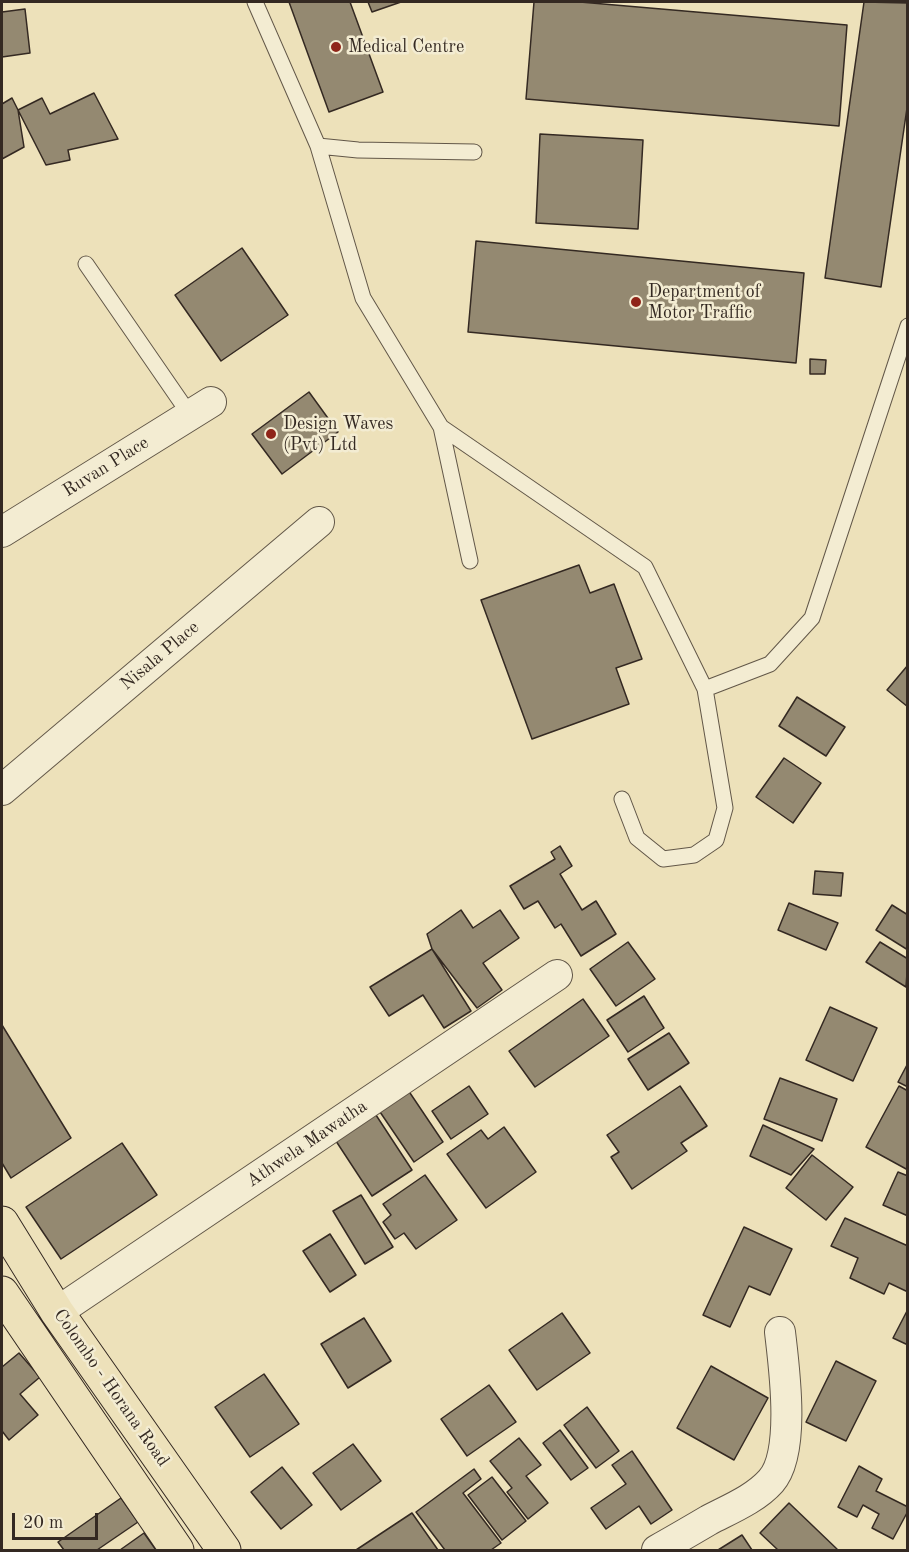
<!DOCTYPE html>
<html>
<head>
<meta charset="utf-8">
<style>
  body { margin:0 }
  #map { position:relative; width:909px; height:1552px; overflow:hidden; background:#ede1ba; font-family:"Old Standard TT",serif }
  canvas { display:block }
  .frame { position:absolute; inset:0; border:3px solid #342922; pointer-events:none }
  .scale { position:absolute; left:12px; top:1513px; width:86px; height:27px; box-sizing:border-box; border:3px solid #342922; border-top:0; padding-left:8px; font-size:18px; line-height:21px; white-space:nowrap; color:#342922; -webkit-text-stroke:4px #f3ecd2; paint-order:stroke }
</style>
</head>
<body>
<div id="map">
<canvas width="909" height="1552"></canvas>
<div class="frame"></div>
<div class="scale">20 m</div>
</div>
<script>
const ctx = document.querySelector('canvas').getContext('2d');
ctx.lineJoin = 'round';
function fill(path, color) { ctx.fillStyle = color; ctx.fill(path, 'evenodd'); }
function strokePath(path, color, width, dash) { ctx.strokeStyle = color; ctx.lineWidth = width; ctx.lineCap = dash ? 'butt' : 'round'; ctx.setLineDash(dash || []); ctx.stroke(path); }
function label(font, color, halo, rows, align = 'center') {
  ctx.font = font + ' "Old Standard TT",serif'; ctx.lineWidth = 5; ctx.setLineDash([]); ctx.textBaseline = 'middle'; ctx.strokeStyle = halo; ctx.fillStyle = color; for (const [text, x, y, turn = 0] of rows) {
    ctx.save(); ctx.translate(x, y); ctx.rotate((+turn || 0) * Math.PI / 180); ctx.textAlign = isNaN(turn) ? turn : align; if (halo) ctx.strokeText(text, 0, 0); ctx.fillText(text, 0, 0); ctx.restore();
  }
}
const building = new Path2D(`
  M289 2H350L383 92 329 112Z
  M368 2H401L372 12Z
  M534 2H580L847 25 839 126 526 99Z
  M864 2 908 3V101L881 287 825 278Z
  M25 9 30 53 2 57V12Z
  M94 93 118 139 68 150 70 160 46 165 18 110 42 98 50 114Z
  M12 98 18 110 24 147 2 159V104Z
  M540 134 643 140 638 229 536 223Z
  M476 241 804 273 796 363 468 332Z
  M242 248 288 315 221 361 175 295Z
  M810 359 826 360 825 374H810Z
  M309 392 338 432 282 474 252 434Z
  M579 565 590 593 614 584 642 659 616 668 629 704 532 739 481 600Z
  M908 665V707L887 690Z
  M797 697 845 727 826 756 779 726Z
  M784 758 821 783 793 823 756 797Z
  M560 846 572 866 560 874 582 910 596 901 616 934 581 956 561 924 555 928 538 901 524 909 510 886 555 859 551 852Z
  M815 871 843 873 841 896 813 894Z
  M789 903 838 923 826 950 778 930Z
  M892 905 908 915V950L876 930Z
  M461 910 473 928 500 910 519 938 483 963 502 990 477 1008 432 949 427 934Z
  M628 942 655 979 616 1006 590 969Z
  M880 942 908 959 906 987 866 962Z
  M432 949 471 1011 444 1028 423 995 389 1016 370 987Z
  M644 996 664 1028 628 1052 607 1020Z
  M583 999 609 1036 535 1087 509 1051Z
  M830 1007 877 1028 853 1081 806 1060Z
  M2 1025 71 1138 11 1178 2 1163Z
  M669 1033 689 1063 648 1090 628 1059Z
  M908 1063V1087L898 1082Z
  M780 1078 837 1099 822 1141 764 1119Z
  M469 1086 488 1114 451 1139 432 1111Z
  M680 1086 707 1126 681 1143 687 1151 632 1189 611 1157 619 1152 607 1135Z
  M899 1086 908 1091V1170L866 1147Z
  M408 1090 443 1142 414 1162 378 1109Z
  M374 1112 412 1170 372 1196 334 1138Z
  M763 1125 814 1149 791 1175 750 1156Z
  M504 1127 536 1172 486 1208 447 1154 481 1130 488 1139Z
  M122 1143 157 1195 61 1259 26 1207Z
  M812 1155 853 1187 826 1220 786 1188Z
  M898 1172 908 1176V1216L883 1205Z
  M425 1175 457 1220 416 1249 404 1233 395 1239 383 1222 391 1215 383 1204Z
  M361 1195 393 1247 365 1264 333 1211Z
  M845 1218 908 1246V1292L889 1283 884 1294 850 1278 858 1258 831 1246Z
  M744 1227 792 1249 770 1295 749 1286 730 1327 703 1315Z
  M330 1234 356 1275 330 1292 303 1251Z
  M907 1311H908V1345L893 1338Z
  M562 1313 590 1353 537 1390 509 1350Z
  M364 1318 391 1361 348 1388 321 1344Z
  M19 1353 40 1377 20 1394 38 1415 9 1440 2 1431V1367Z
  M836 1361 876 1381 846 1441 806 1422Z
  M711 1366 768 1398 734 1460 677 1428Z
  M264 1374 299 1424 250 1457 215 1407Z
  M489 1385 516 1422 467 1456 441 1419Z
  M587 1407 619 1451 596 1468 564 1425Z
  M560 1430 588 1468 571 1480 543 1443Z
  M519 1438 541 1465 526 1476 548 1503 528 1519 507 1492 512 1488 490 1461Z
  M353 1444 381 1481 341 1510 313 1473Z
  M632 1451 672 1510 651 1524 639 1506 606 1529 591 1508 626 1484 612 1465Z
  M859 1466 882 1479 876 1491 908 1507V1511L893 1539 872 1528 879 1514 863 1505 857 1517 838 1507Z
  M282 1467 312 1505 281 1529 251 1492Z
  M474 1469 481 1479 463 1493 501 1543 491 1550H445L416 1512Z
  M492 1477 526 1521 502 1540 468 1495Z
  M121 1498 138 1522 97 1550H64L58 1542Z
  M789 1503 838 1550H778L760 1533Z
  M412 1513 438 1550H356Z
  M144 1533 156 1550H120Z
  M742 1535 752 1550H718Z`);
const service = new Path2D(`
  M255 2 318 146 363 298 441 427 645 567 705 689 725 808 716 840 694 855 663 859 637 838 622 799
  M318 146 358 150 474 152
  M86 264 190 415
  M441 427 470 561
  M705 689 770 664 812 618 908 326`);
const minor = new Path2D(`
  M2 532 211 402
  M2 790 319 522
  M57 1312 557 975
  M657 1550C675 1540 692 1530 709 1520 730 1509 755 1499 771 1481 796 1453 784 1367 780 1332`);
const primary = new Path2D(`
  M2 1223 57 1312 224 1550
  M2 1293 177 1550`);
const markers = [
  [336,47,6,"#8f2418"],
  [636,302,6,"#8f2418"],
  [271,434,6,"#8f2418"]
];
const poiNames = [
  ["Medical Centre",348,47],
  ["Department of",648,292],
  ["Motor Traffic",648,313],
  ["Design Waves",283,424],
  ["(Pvt) Ltd",283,445]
];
const streetNames = [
  ["Ruvan Place",106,467,-32],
  ["Nisala Place",160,656,-40],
  ["Athwela Mawatha",307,1144,-34],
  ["Colombo - Horana Road",111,1388,55]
];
fill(building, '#948971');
strokePath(building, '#342922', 1.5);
strokePath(service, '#625748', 17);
strokePath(minor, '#625748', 32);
strokePath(primary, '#342922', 35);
strokePath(service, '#f3ecd2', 15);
strokePath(minor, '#f3ecd2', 30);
strokePath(primary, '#ede1ba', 33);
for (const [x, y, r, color] of markers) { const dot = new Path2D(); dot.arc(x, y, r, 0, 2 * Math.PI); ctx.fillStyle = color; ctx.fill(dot); strokePath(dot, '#f3ecd2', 2); }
label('18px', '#342922', '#f3ecd2', poiNames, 'left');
label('18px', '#342922', '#f3ecd2', streetNames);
</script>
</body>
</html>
